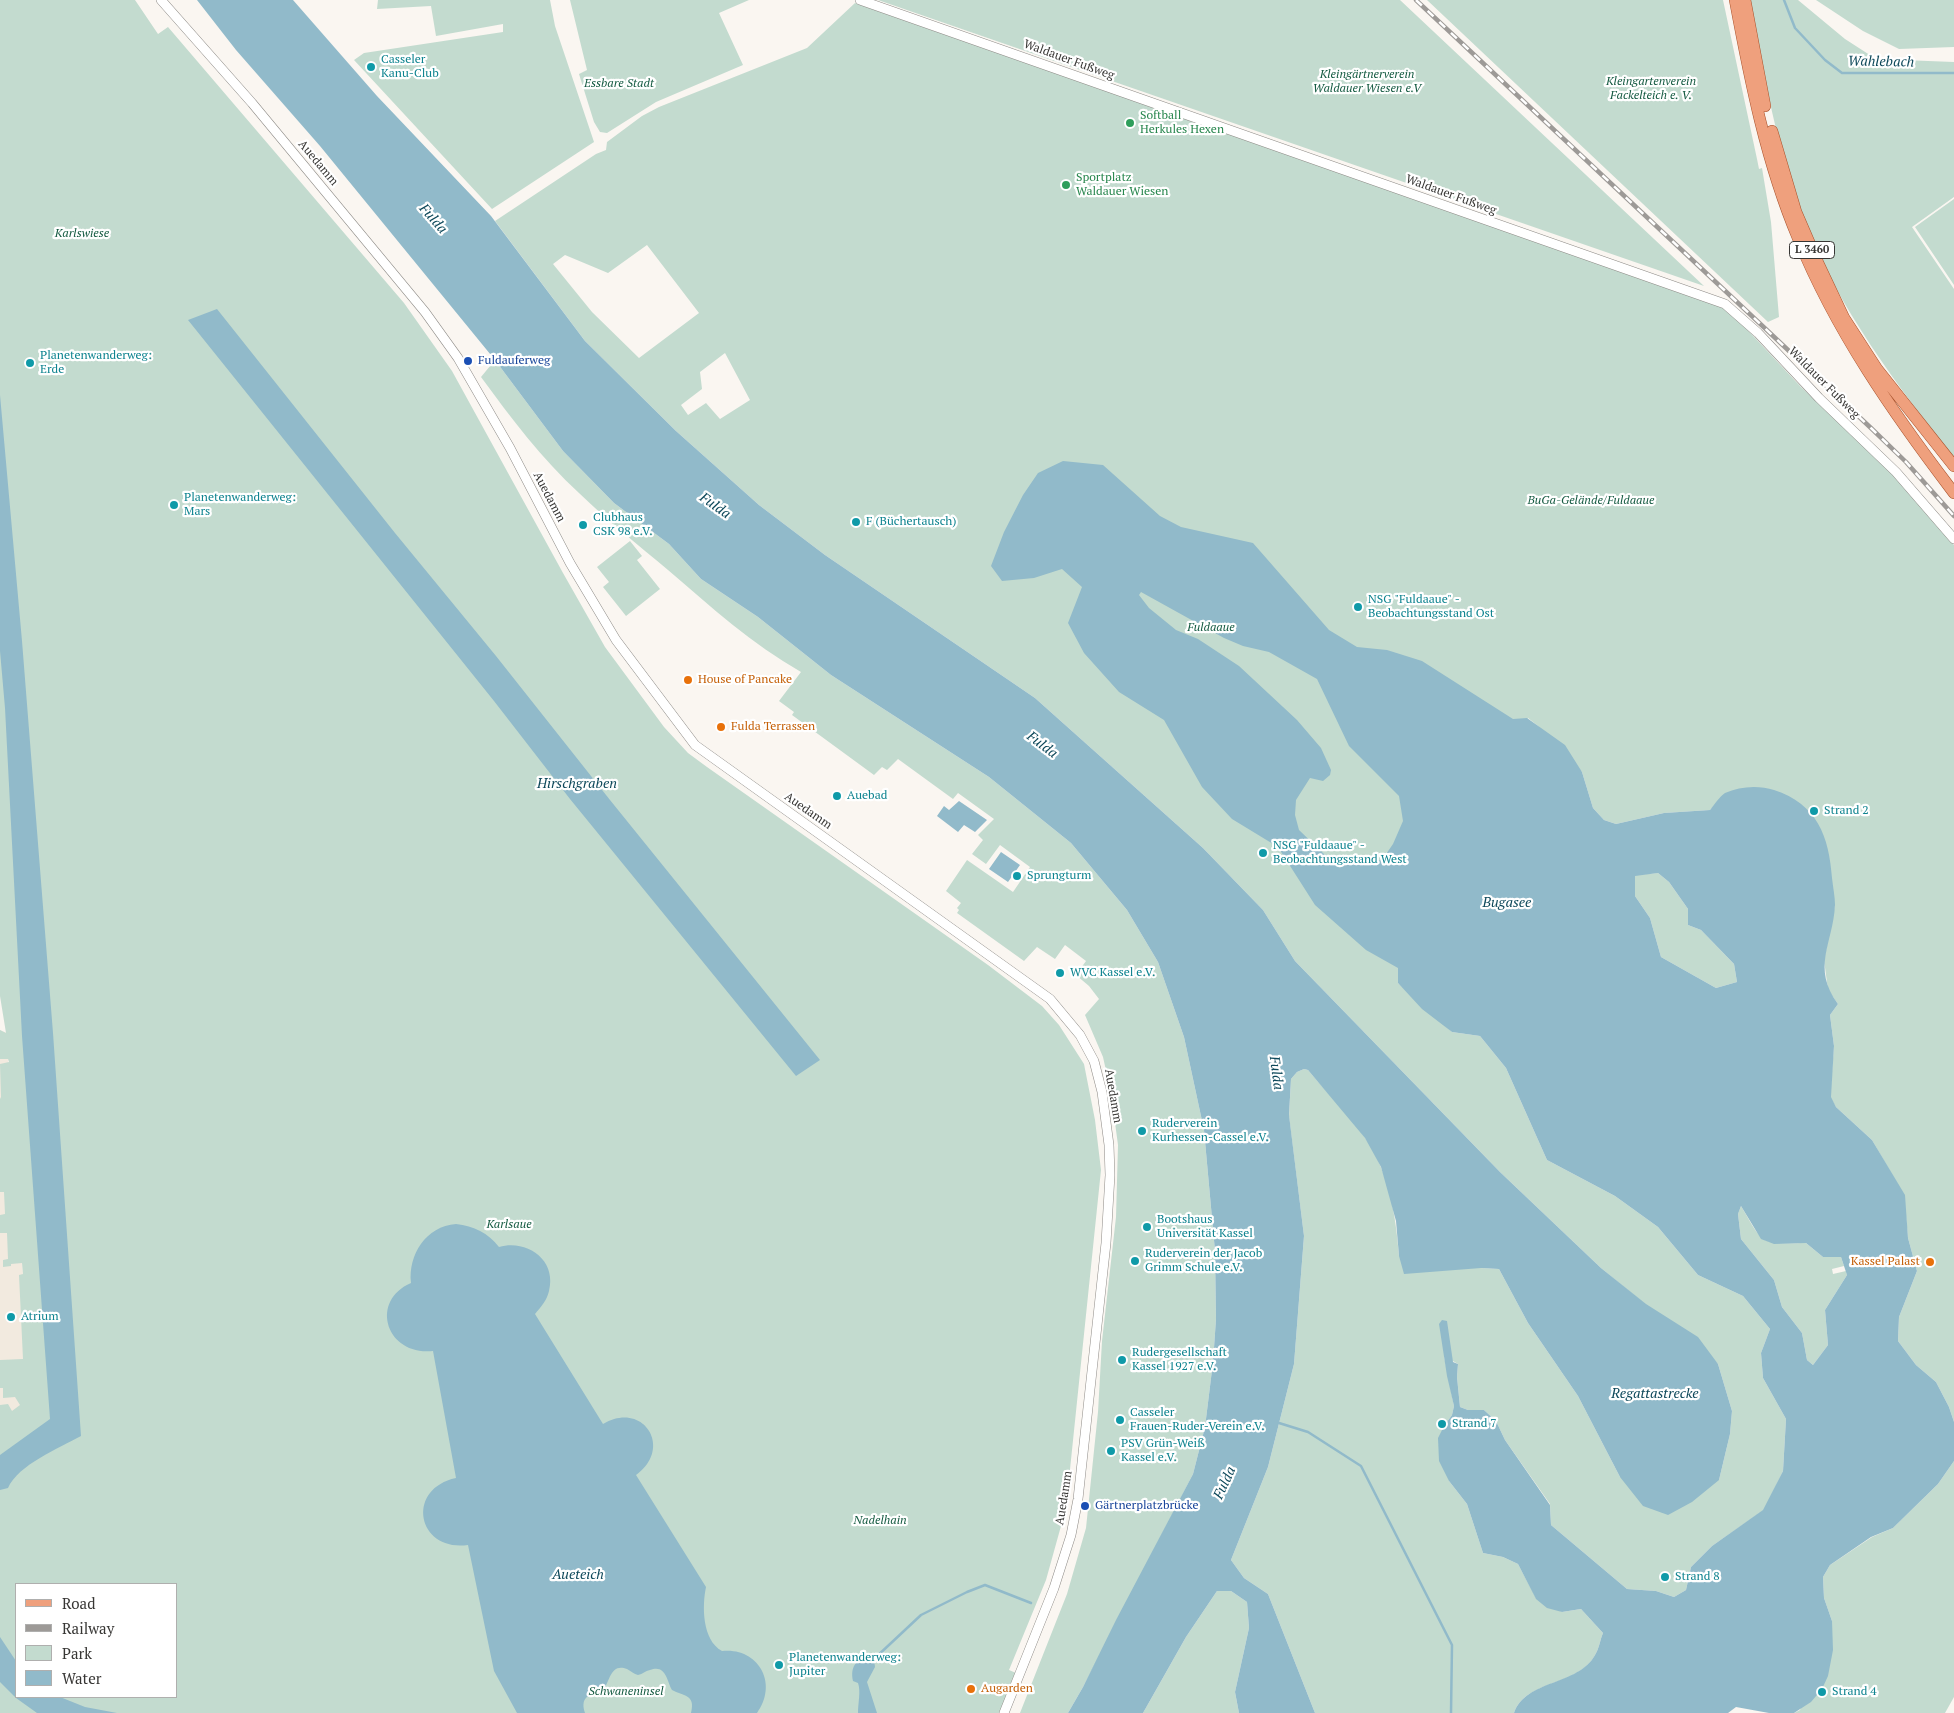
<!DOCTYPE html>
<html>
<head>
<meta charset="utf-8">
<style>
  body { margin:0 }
  #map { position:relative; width:1954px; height:1713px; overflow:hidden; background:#faf6f1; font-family:"PT Serif",serif }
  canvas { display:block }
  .legend { position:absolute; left:15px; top:1583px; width:162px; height:115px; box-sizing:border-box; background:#fff; border:1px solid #afafae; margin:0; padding:6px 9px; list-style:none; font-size:15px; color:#373634 }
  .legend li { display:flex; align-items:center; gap:10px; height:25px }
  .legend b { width:25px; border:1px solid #afafae }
</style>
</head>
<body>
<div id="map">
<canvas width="1954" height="1713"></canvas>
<ul class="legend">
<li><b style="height:6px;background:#efa07d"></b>Road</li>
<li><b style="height:6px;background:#9d9a97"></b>Railway</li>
<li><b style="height:14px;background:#c3dbcf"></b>Park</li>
<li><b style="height:14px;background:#91baca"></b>Water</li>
</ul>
</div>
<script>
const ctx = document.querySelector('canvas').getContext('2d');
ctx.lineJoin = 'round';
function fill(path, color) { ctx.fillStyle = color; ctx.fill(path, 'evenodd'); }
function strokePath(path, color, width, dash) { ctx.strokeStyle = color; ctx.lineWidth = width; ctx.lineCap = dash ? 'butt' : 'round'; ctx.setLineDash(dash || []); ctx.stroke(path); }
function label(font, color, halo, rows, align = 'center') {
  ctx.font = font + ' "PT Serif",serif'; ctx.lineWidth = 4.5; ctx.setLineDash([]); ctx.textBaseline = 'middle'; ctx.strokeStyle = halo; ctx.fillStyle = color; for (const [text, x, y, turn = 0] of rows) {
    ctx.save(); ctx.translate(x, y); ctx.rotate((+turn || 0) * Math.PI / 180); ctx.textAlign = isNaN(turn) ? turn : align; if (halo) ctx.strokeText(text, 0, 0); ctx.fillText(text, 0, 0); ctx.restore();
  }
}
const built = new Path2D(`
  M0 1030 7 1033 8 1058 23 1274 28 1408 0 1430Z`);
const green = new Path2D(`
  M0 0H135L158 34 168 27 404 303 452 371 563 573 605 647 664 727 688 753 707 767 988 965 1042 1006 1059 1025 1084 1064 1095 1120 1101 1170 1066 1508 1046 1580 1009 1670 1016 1673 1000 1713H0V1405L8 1404 12 1411 20 1405 15 1397 3 1398V1388H0V1360L23 1359 19 1275 23 1274 22 1263 11 1264V1266L3 1267V1260L8 1259 7 1233H0V1215L5 1214 4 1192H0V1099L1 1097 0 1064 9 1062 8 1059H0V1030L6 1033 0 996ZM16 1584H176V1697H16Z
  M378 0H550L555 26 594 142 492 209 354 60 364 53 503 32V24L436 36 431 6 377 9Z
  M570 0H749L719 13 743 65 656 102 607 133 600 132 594 122 579 74 587 70Z
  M878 0H1400L1704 286Z
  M1427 0H1723L1757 159 1759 169 1762 168 1771 222 1779 317 1768 322Z
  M1750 0H1798L1845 39 1876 59 1954 62V197L1912 227 1954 289V458C1897 385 1839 309 1804 221 1777 150 1764 75 1750 0Z
  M1816 0H1954V47L1899 49 1863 31Z
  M855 3 1728 309 1801 387 1895 475 1954 545V1422L1949 1407 1936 1382 1916 1365 1898 1341 1899 1317 1917 1271 1908 1238 1904 1195 1872 1140 1836 1107 1830 1097 1834 1046 1830 1015 1838 1004 1828 990 1824 960 1835 905 1725 794 1710 810 1664 813 1616 824 1604 820 1593 808 1582 772 1538 726 1528 718 1398 968V983L1452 1032 1480 1036 1506 1068 1547 1160 1615 1196 1658 1227 1698 1275 1743 1296 1770 1329 1761 1353 1763 1378 1786 1419 1783 1471 1764 1510 1712 1546 1691 1567 1686 1590 1674 1597 1656 1591 1627 1589 1551 1525 1550 1504 1505 1440 1496 1421 1484 1410H1468L1460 1407 1457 1377 1458 1364 1444 1356 1454 1406 1452 1415 1444 1426 1449 1481 1467 1504 1483 1553 1503 1557 1518 1564 1536 1598 1562 1612 1581 1609 1603 1633C1600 1640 1599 1649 1595 1655 1578 1687 1526 1679 1514 1713H1315L1268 1594 1244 1578 1231 1560 1268 1467 1294 1364 1304 1236 1289 1116 1291 1079 1297 1072 1304 1069 1308 1070C1327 1093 1349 1114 1366 1139 1389 1173 1396 1216 1399 1256L1481 1268 1499 1269 1528 1323 1578 1396 1620 1477 1719 1480 1730 1434 1732 1411 1718 1364 1601 1268 1500 1172 1295 961 1263 910 1203 848 1035 698 825 555 759 505 676 431 585 341 495 221 596 154 606 150 607 142 642 116 659 107 807 48ZM647 245 699 313 639 358 592 312 553 264 565 255 608 273ZM725 353 750 400 720 419 706 403 688 415 681 405 702 389 700 372Z
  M1954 199V285L1915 227Z
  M495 360 563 451 614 503 669 544 701 579 758 617 831 675 989 777 1071 843 1127 910 1158 962 1184 1037 1204 1130 1215 1251 1216 1319 1213 1362 1205 1427 1193 1474 1083 1687 1068 1713H1020L1067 1594 1086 1528 1098 1412 1102 1341 1116 1217 1118 1145 1111 1093 1103 1057 1085 1015 1099 999 1089 986 1076 975 1086 961 1065 945 1055 959 1037 947 1024 961 957 913 959 910 957 908 961 903 946 891 967 860 1013 892 1030 867 1000 845 986 864 972 854 983 840 978 835 994 819 958 793 953 799 898 759 887 770 882 767 874 775 792 715 794 712 779 701 801 672C752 644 711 607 668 570 638 545 607 520 579 493 542 459 511 418 481 377Z
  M630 541 642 556 637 560 660 589 626 616 603 587 609 582 597 567Z
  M1658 873 1669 882 1688 909V925L1701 930 1734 964 1737 982 1716 988 1661 957 1650 918 1635 896V875Z
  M1741 1206C1764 1245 1759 1244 1806 1243L1823 1257H1841L1844 1266 1832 1269 1833 1274 1846 1271 1847 1275 1825 1310 1828 1345 1813 1365 1807 1360 1802 1333 1782 1307 1774 1280 1741 1239 1738 1214Z
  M1954 1461V1697L1945 1713H1794L1800 1710 1832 1621 1824 1598 1823 1577 1830 1565 1872 1537 1893 1528 1938 1484Z
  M1217 1591H1231L1247 1602 1249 1628 1235 1692 1239 1713H1143L1186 1637Z`);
const water = new Path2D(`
  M197 0H293L377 96 491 216 585 341 676 431 759 505 825 555 1035 698 1203 848 1263 910 1295 961 1500 1172 1601 1268 1646 1304 1698 1337 1718 1364 1732 1411 1730 1434 1719 1480 1692 1502 1668 1515 1643 1506 1620 1477 1578 1396 1528 1323 1499 1269 1481 1268 1404 1274 1399 1256 1396 1221 1381 1167 1365 1138 1308 1070 1304 1069 1297 1072 1291 1079 1289 1115 1304 1236 1294 1364 1268 1467 1231 1560 1244 1578 1268 1594 1315 1713H1239L1235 1692 1249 1628 1247 1602 1231 1591H1217L1186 1637 1143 1713H1068L1083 1687 1116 1620 1193 1474 1205 1427 1213 1362 1216 1319 1215 1251 1204 1130 1184 1037 1158 962 1127 910 1071 843 989 777 831 675 758 617 701 579 669 544 614 503 563 451 495 360 320 146 236 50Z
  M217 309 395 533 496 656 610 800 820 1060 796 1076 570 799 494 701 188 320Z
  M0 395 22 641 53 1033 81 1436C59 1448 18 1465 8 1488L0 1490V1455L50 1419 22 1036 5 708 0 651Z
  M1063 461 1103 465 1160 516 1181 527 1253 543 1329 630 1357 647 1387 650 1422 661 1513 719 1527 718 1565 745 1582 772 1593 808 1604 820 1616 824 1664 813 1710 810C1714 805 1720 796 1725 793 1740 786 1759 785 1774 790 1817 804 1829 836 1832 878 1833 887 1835 897 1835 905 1833 944 1811 967 1838 1004L1830 1015 1834 1046 1831 1097 1836 1107 1872 1140 1905 1195 1908 1238 1917 1271 1899 1317 1898 1341 1916 1365 1936 1382 1949 1407 1954 1422V1461L1938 1484 1893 1528 1871 1537 1830 1565 1823 1577 1824 1598 1832 1621 1833 1650 1828 1676 1822 1689 1811 1702 1794 1713H1769L1736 1707 1728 1713H1514C1526 1679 1578 1686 1595 1655 1599 1649 1600 1640 1603 1633L1581 1609 1562 1612 1547 1608 1536 1599 1518 1564 1503 1557 1483 1553 1467 1504 1449 1481 1439 1461 1438 1438 1444 1426 1452 1415 1454 1406 1447 1376 1439 1324 1442 1320 1447 1321 1453 1362 1458 1364 1457 1377 1460 1407 1468 1410H1484L1496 1421 1505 1440 1550 1505 1551 1525 1627 1589 1656 1591 1674 1597 1686 1590 1691 1567 1712 1546 1763 1510 1783 1471 1786 1419 1763 1378 1761 1353 1770 1329 1743 1296 1698 1275 1658 1227 1615 1196 1547 1160 1506 1068 1480 1036 1452 1032 1422 1009 1398 983V968L1366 950 1315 905 1278 847 1232 819 1202 787 1164 720 1119 692 1084 653 1068 623 1082 587 1062 569 1034 578 1002 581 991 566 1004 532 1023 495 1038 473ZM1141 592 1224 638 1243 646 1269 652 1317 679 1349 746 1399 796 1403 821 1393 844 1382 860 1354 863 1325 855 1299 830 1295 815 1296 800 1310 778 1323 781 1330 775 1331 770 1321 748 1297 720 1239 666 1198 639 1176 630 1149 608 1139 595ZM1658 873 1669 882 1688 909V925L1701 930 1734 964 1737 982 1716 988 1661 957 1650 918 1635 896V876ZM1741 1206 1761 1239 1774 1244 1806 1243 1823 1257H1841L1847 1275 1825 1310 1828 1345 1813 1365 1807 1360 1802 1333 1782 1307 1774 1280 1741 1239 1738 1214Z
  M959 801 987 820 975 832 964 825 958 832 937 816 944 806 949 810Z
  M1001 852 1020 865 1008 882 989 869Z
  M456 1224C474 1226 488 1233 499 1247 527 1239 557 1260 549 1291 547 1300 541 1307 535 1314L603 1424C643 1400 674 1448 636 1475L706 1587C702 1606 702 1640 722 1651 758 1647 779 1683 757 1713H691C696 1694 683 1696 672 1690 667 1681 666 1664 650 1670 645 1671 643 1674 638 1675 634 1674 631 1671 627 1669 611 1663 610 1680 604 1689 593 1695 579 1694 585 1713H517L494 1671 468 1545C417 1552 405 1489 456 1478L433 1351C386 1356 369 1301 411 1283 408 1255 426 1226 456 1224Z
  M0 1637 16 1661V1697H60L85 1707 117 1713H37L16 1698 0 1682Z
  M868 1655 874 1659 875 1667 867 1682 877 1713H858C858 1703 861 1691 858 1683L853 1681C850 1667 856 1660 868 1655Z`);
const stream = new Path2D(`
  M1784 0 1795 28 1825 60 1842 73H1954
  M1279 1423 1308 1432 1361 1466 1452 1645 1451 1713
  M874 1659 921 1615 967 1592 985 1585 1031 1603`);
const minor = new Path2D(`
  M161 0 252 103 425 312 458 358 510 448 570 563 616 640 695 745 1050 999 1080 1035 1094 1061 1102 1092 1109 1145 1110 1175 1106 1243 1078 1499 1071 1535 1054 1588 1004 1713
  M860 0 1725 304 1758 333 1819 398 1896 472 1954 539`);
const major = new Path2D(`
  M1735 0C1750 80 1766 162 1798 238 1836 331 1893 413 1954 493
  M1745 0 1765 106
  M1772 131 1796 212 1818 263 1844 318 1877 369 1954 466`);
const rail = new Path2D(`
  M1416 0 1872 429 1906 462 1954 516`);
const markers = [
  [371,67,5,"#0f9aa8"],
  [1130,123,5,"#2e9e5b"],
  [1066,185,5,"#2e9e5b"],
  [468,361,5,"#1a4fb4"],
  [30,363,5,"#0f9aa8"],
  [174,505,5,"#0f9aa8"],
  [856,522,5,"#0f9aa8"],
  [583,525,5,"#0f9aa8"],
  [1358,607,5,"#0f9aa8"],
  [688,680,5,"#e8710a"],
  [721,727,5,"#e8710a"],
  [837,796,5,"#0f9aa8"],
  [1814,811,5,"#0f9aa8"],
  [1263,853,5,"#0f9aa8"],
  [1017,876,5,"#0f9aa8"],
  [1060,973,5,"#0f9aa8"],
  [1142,1131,5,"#0f9aa8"],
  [1147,1227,5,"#0f9aa8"],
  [1135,1261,5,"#0f9aa8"],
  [1930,1262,5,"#e8710a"],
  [11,1317,5,"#0f9aa8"],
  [1122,1360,5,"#0f9aa8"],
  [1120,1420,5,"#0f9aa8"],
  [1442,1424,5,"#0f9aa8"],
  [1111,1451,5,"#0f9aa8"],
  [1085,1506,5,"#1a4fb4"],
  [1665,1577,5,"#0f9aa8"],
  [779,1665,5,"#0f9aa8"],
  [971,1689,5,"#e8710a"],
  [1822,1692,5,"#0f9aa8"]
];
const shields = [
  [1812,250,45]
];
const shieldNames = [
  ["L 3460",1812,250]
];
const cultureNames = [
  ["Casseler",381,60],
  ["Kanu-Club",381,74],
  ["Planetenwanderweg:",40,356],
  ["Erde",40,370],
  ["Planetenwanderweg:",184,498],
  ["Mars",184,512],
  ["Clubhaus",593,518],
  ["CSK 98 e.V.",593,532],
  ["F (Büchertausch)",866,522],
  ["NSG \"Fuldaaue\" -",1368,600],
  ["Beobachtungsstand Ost",1368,614],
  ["Auebad",847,796],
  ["Strand 2",1824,811],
  ["NSG \"Fuldaaue\" -",1273,846],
  ["Beobachtungsstand West",1273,860],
  ["Sprungturm",1027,876],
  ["WVC Kassel e.V.",1070,973],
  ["Ruderverein",1152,1124],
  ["Kurhessen-Cassel e.V.",1152,1138],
  ["Bootshaus",1157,1220],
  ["Universität Kassel",1157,1234],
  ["Ruderverein der Jacob",1145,1254],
  ["Grimm Schule e.V.",1145,1268],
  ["Atrium",21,1317],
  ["Rudergesellschaft",1132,1353],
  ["Kassel 1927 e.V.",1132,1367],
  ["Casseler",1130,1413],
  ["Frauen-Ruder-Verein e.V.",1130,1427],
  ["Strand 7",1452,1424],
  ["PSV Grün-Weiß",1121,1444],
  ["Kassel e.V.",1121,1458],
  ["Strand 8",1675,1577],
  ["Planetenwanderweg:",789,1658],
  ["Jupiter",789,1672],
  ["Strand 4",1832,1692]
];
const streetNames = [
  ["Waldauer Fußweg",1069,60,20],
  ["Auedamm",318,163,50],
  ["Waldauer Fußweg",1451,195,20],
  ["Waldauer Fußweg",1824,383,45],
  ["Auedamm",549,497,62],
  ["Auedamm",808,811,35],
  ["Auedamm",1113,1096,80],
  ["Auedamm",1064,1498,-81]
];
const parkNames = [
  ["Kleingärtnerverein",1367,75],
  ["Waldauer Wiesen e.V",1367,89],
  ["Kleingartenverein",1651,82],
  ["Fackelteich e. V.",1651,96],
  ["Essbare Stadt",619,84],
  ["Karlswiese",82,234],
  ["BuGa-Gelände/Fuldaaue",1591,501],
  ["Fuldaaue",1211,628],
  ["Karlsaue",509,1225],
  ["Nadelhain",880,1521],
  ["Schwaneninsel",626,1692]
];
const leisureNames = [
  ["Softball",1140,116],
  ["Herkules Hexen",1140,130],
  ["Sportplatz",1076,178],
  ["Waldauer Wiesen",1076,192]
];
const transitNames = [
  ["Fuldauferweg",478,361],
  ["Gärtnerplatzbrücke",1095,1506]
];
const foodNames = [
  ["House of Pancake",698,680],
  ["Fulda Terrassen",731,727],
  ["Kassel Palast",1920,1262,"right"],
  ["Augarden",981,1689]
];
const waterNames = [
  ["Wahlebach",1881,62,1],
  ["Fulda",433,219,49],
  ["Fulda",715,506,35],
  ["Fulda",1042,745,37],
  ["Hirschgraben",577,784],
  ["Bugasee",1507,903],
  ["Fulda",1276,1073,82],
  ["Regattastrecke",1655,1394],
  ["Fulda",1225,1483,-65],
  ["Aueteich",578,1575]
];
fill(built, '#f2eadf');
fill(green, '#c3dbcf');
fill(water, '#91baca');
strokePath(stream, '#91baca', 2.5);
strokePath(minor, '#8e8b87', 10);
strokePath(major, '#a7512b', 12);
strokePath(minor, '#fff', 9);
strokePath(major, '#efa07d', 11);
strokePath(rail, '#9d9a97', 4.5);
strokePath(rail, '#fff', 2.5, [8]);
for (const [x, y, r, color] of markers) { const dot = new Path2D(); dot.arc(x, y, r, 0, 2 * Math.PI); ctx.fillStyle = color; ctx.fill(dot); strokePath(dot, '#fff', 2); }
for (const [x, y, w] of shields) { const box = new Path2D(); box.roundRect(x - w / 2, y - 8.5, w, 17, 4); ctx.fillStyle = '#fff'; ctx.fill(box); strokePath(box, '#373634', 1); }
label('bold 11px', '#373634', null, shieldNames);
label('12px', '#0d838f', '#fff', cultureNames, 'left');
label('12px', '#373634', '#fff', streetNames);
label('italic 12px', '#145a41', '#fff', parkNames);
label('12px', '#27864d', '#fff', leisureNames, 'left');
label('12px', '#164399', '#fff', transitNames, 'left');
label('12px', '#c56008', '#fff', foodNames, 'left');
label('italic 14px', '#0d485a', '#fff', waterNames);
</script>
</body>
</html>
